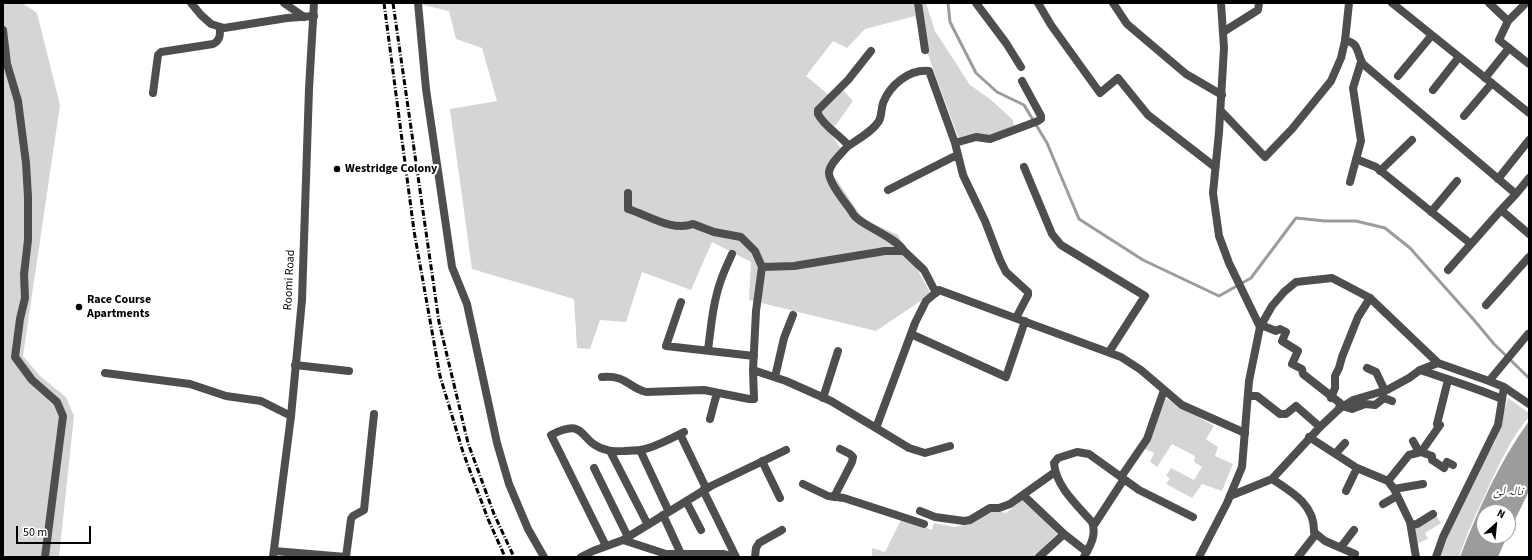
<!DOCTYPE html>
<html>
<head>
<meta charset="utf-8">
<style>
  body { margin:0 }
  #map { position:relative; width:1532px; height:560px; overflow:hidden; background:#fff; font-family:"Source Sans 3",sans-serif }
  canvas { display:block }
  .frame { position:absolute; inset:0; border:4px solid #000; pointer-events:none }
  .north { position:absolute; left:1476px; top:504px; width:40px; height:40px; box-sizing:border-box; background:#fff; border:1px solid #999; border-radius:50%; rotate:27deg; font-size:11px; font-weight:700; line-height:16px; text-align:center; color:#000 }
  .north::after { content:''; display:block; margin:auto; width:14px; height:18px; background:#000; clip-path:polygon(50% 0,100% 100%,50% 72%,0 100%) }
  .scale { position:absolute; left:16px; top:526px; width:75px; height:18px; box-sizing:border-box; border:2px solid #000; border-top:0; padding-left:5px; font-size:12px; line-height:14px; white-space:nowrap; color:#000; -webkit-text-stroke:3px #fff; paint-order:stroke }
</style>
</head>
<body>
<div id="map">
<canvas width="1532" height="560"></canvas>
<div class="frame"></div>
<div class="north">N</div>
<div class="scale">50 m</div>
</div>
<script>
const ctx = document.querySelector('canvas').getContext('2d');
ctx.lineJoin = 'round';
function fill(path, color) { ctx.fillStyle = color; ctx.fill(path, 'evenodd'); }
function strokePath(path, color, width, dash) { ctx.strokeStyle = color; ctx.lineWidth = width; ctx.lineCap = dash ? 'butt' : 'round'; ctx.setLineDash(dash || []); ctx.stroke(path); }
function label(font, color, halo, rows, align = 'center') {
  ctx.font = font + ' "Source Sans 3","Noto Naskh Arabic",sans-serif'; ctx.lineWidth = 4; ctx.setLineDash([]); ctx.textBaseline = 'middle'; ctx.strokeStyle = halo; ctx.fillStyle = color; for (const [text, x, y, turn = 0] of rows) {
    ctx.save(); ctx.translate(x, y); ctx.rotate((+turn || 0) * Math.PI / 180); ctx.textAlign = isNaN(turn) ? turn : align; if (halo) ctx.strokeText(text, 0, 0); ctx.fillText(text, 0, 0); ctx.restore();
  }
}
const green = new Path2D(`
  M3 3H22L37 13 60 105 23 356 40 376 66 397 74 416 59 557H3Z
  M423 3H926L935 31 970 85 990 99 1013 120 1015 132 960 142 933 69 915 16 865 29 847 48 833 41 806 76 829 95 843 90 853 101 830 133 843 151 832 173 863 219 898 235 931 294 876 331 749 300 751 262 712 242 691 290 642 272 626 322 600 320 590 349 577 348 574 299 472 269 450 109 497 101 482 48 456 39 449 11 423 5Z
  M1165 398 1214 426 1206 439 1218 447 1215 456 1233 464 1222 491 1202 484 1192 498 1166 484 1170 478 1166 476 1171 468 1194 480 1202 467 1194 462 1195 456 1172 444 1157 467 1150 462 1154 453 1141 447Z
  M1508 398 1529 413V417C1512 436 1501 461 1490 484 1479 508 1467 532 1459 557H1439L1444 541 1484 460 1495 442Z
  M1023 499 1057 534 1034 557H872V548L885 552 902 518 932 530 934 523 954 527 973 523 992 510 1006 513Z
  M1435 514 1441 523 1425 533 1428 539 1416 544 1412 527Z`);
const water = new Path2D(`
  M1529 421V491L1508 534V512H1484V536H1507L1498 557H1460C1478 510 1499 462 1529 421Z`);
const stream = new Path2D(`
  M948 3 950 22 976 73 997 92 1024 105 1047 143 1079 219 1143 260 1219 296 1251 278 1296 218 1325 221H1356L1385 228 1410 248 1474 320 1494 344 1529 378`);
const minor = new Path2D(`
  M191 3 201 15 211 24 224 28 287 18 314 16
  M284 3 304 17
  M418 3 426 89 452 267 467 304 497 443 509 484 528 529 544 557
  M918 3 925 50
  M976 3 1006 43 1021 67
  M1038 3 1051 25 1100 93 1118 78 1148 115 1215 167
  M1113 3 1127 24 1186 74 1222 95
  M3 30 7 64 18 101 26 163 28 197V240L24 274 25 298 20 319 15 357 32 380 57 402 63 416 45 557
  M1223 32 1258 10 1259 3
  M1345 41 1349 3
  M871 51 848 80 818 110V114C824 126 838 134 847 144V147C842 153 830 163 829 172 828 182 846 203 852 212 856 224 894 235 904 251
  M1485 78 1509 48
  M153 93 158 55 161 52 213 44C221 40 220 34 220 27
  M955 143 976 137 990 139 1038 121 1041 119V116L1022 81
  M847 147C858 139 872 132 879 121 882 115 881 109 883 103 890 85 909 69 929 71L955 143 963 175 985 221 1000 260 1006 272 1028 292V295L1016 318
  M1024 167 1052 234 1061 245 1145 296 1109 352
  M888 190 957 155
  M628 193V209C648 215 672 232 693 224L714 232 741 237 755 251 762 267 794 266 885 251H904L924 270 936 293
  M681 302 666 346 754 356
  M1261 325 1276 331 1280 329 1286 332 1282 341 1298 351 1292 364 1302 369 1303 374 1340 403 1339 409
  M911 334 1006 377 1025 321
  M708 350C711 327 713 302 721 280 724 271 728 263 732 254
  M295 365 349 371
  M1367 368 1376 372 1385 391
  M753 370 756 311 762 267
  M105 373 190 384 226 396 261 401 291 416
  M602 377C627 375 627 387 646 392L704 390 749 399H754L753 370 786 381 831 401 876 428 915 323 926 301 939 290 1121 357 1141 370 1182 405 1245 433
  M775 377 784 338 793 315
  M1248 396H1257L1280 414H1286L1296 406 1320 427
  M823 398 838 351
  M1331 398 1335 388V376L1339 368 1342 357 1358 317 1370 298
  M1342 406 1352 409 1365 404 1375 405 1384 398 1392 401
  M710 419 717 393
  M876 428 909 448 925 453 950 446
  M680 434 706 488
  M1309 437 1357 468 1388 481 1394 489 1410 522 1416 557
  M1413 441 1419 452
  M640 450 669 512
  M610 451 648 525
  M1421 452 1432 456V460L1444 468 1447 462 1453 465
  M1336 453 1345 443
  M762 461 780 498
  M594 468 628 537
  M1121 477 1139 490 1193 517
  M1272 479C1292 492 1315 505 1314 532L1325 541 1355 554 1353 557
  M1388 481 1409 455 1421 452 1440 425 1437 424 1448 380
  M803 484 828 496 844 498 924 524
  M1394 489 1423 484
  M703 490 736 557
  M1346 491 1357 468
  M1023 495 1064 534 1087 552
  M1230 496 1272 479 1320 427 1339 409 1353 400 1387 390 1409 378 1420 370C1447 379 1476 388 1502 399
  M834 497 852 462 853 457 850 454 840 449
  M686 501 701 530
  M1383 504 1397 496
  M920 511 935 517 964 521 970 520 990 508H999L1010 504 1055 472
  M663 515 681 554
  M1094 525 1124 479
  M1411 525 1417 524 1433 514
  M623 540 666 554H724L735 557
  M606 546 551 435C589 416 577 443 607 450 612 452 619 451 625 451 630 450 636 451 641 450 656 447 670 439 684 432
  M1341 547 1354 530
  M274 551 346 557
  M346 557 351 519 353 516 364 510 374 414
  M581 557 593 551 623 540 711 486 786 450
  M755 557 756 548 759 543 782 530
  M1039 557 1064 534
  M1084 557C1090 546 1097 535 1092 522 1077 505 1056 487 1054 463L1058 458 1077 452 1089 454 1121 477 1147 439 1164 390
  M1298 557 1316 534`);
const tertiary = new Path2D(`
  M1221 3 1224 48 1219 132 1213 193 1219 236 1229 263 1260 327
  M1392 3 1529 113
  M1489 3 1508 21
  M1526 3 1508 21 1499 40 1529 64
  M1398 76 1432 35
  M1433 90 1459 57
  M1221 111 1265 157 1292 129 1331 81 1341 58 1345 41C1359 41 1357 55 1363 64L1516 194 1501 210 1529 234
  M1464 116 1492 83
  M1356 159 1376 167 1471 244
  M1380 171 1412 140
  M1498 179 1529 140
  M1350 182 1361 141 1353 88 1361 62
  M1516 194 1529 178
  M1431 212 1457 181
  M1448 270 1501 210
  M1486 305 1529 257
  M1420 370 1438 363
  M1489 381 1528 334 1529 335
  M273 557 291 416 302 300 309 89 314 3
  M1199 557 1227 503 1242 467 1249 381 1260 327 1272 306 1284 292 1296 282 1332 278 1353 289 1370 298 1438 363 1489 381 1504 387 1529 404
  M1436 557 1443 537 1498 425 1504 387`);
const rail = new Path2D(`
  M384 3 414 231 440 376 463 452 488 519 505 557
  M393 3 439 322 468 443 494 514 514 557`);
const markers = [
  [337,169,4,"#000"],
  [79,307,4,"#000"]
];
const poiNames = [
  ["Westridge Colony",345,169],
  ["Race Course",87,300],
  ["Apartments",87,314]
];
const streetNames = [
  ["Roomi Road",290,280,-87]
];
const waterNames = [
  ["نالہ لئ",1508,492]
];
fill(green, '#d5d5d5');
fill(water, '#9c9c9c');
strokePath(stream, '#9c9c9c', 3);
strokePath(minor, '#4e4e4e', 8);
strokePath(tertiary, '#4e4e4e', 8);
strokePath(rail, '#000', 3, [6, 2, 1, 2]);
for (const [x, y, r, color] of markers) { const dot = new Path2D(); dot.arc(x, y, r, 0, 2 * Math.PI); ctx.fillStyle = color; ctx.fill(dot); strokePath(dot, '#fff', 1.5); }
label('bold 12px', '#000', '#fff', poiNames, 'left');
label('12px', '#000', '#fff', streetNames);
label('italic 13px', '#3d3d3d', '#fff', waterNames);
</script>
</body>
</html>
